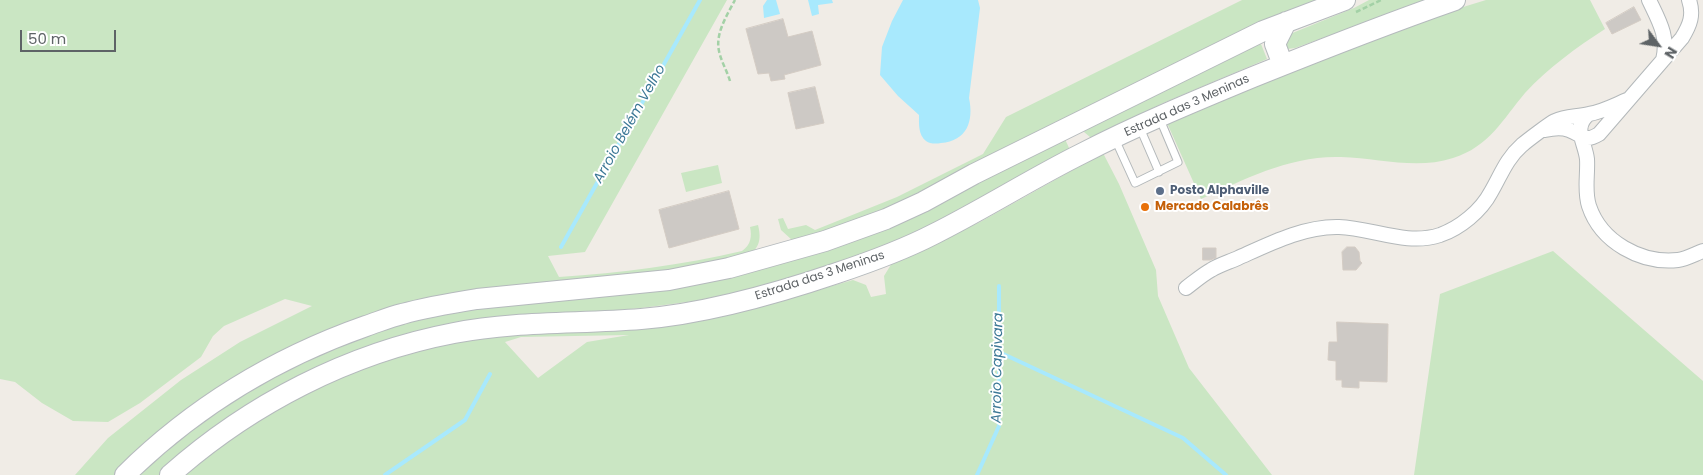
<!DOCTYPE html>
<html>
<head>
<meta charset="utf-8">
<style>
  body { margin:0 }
  #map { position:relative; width:1703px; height:475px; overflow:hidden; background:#f0ece6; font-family:Poppins,sans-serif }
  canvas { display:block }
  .north { position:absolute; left:1633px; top:20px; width:50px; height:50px; -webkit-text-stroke:4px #fff; paint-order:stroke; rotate:121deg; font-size:14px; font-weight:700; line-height:20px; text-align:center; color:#5e6366 }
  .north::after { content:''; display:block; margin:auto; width:18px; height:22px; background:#5e6366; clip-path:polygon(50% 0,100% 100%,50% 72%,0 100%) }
  .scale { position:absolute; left:20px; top:30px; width:96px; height:22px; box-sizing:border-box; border:2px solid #5e6366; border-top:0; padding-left:6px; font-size:15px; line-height:18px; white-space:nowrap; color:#5e6366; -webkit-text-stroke:4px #fff; paint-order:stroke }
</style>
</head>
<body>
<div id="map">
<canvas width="1703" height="475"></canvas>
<div class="north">N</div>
<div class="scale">50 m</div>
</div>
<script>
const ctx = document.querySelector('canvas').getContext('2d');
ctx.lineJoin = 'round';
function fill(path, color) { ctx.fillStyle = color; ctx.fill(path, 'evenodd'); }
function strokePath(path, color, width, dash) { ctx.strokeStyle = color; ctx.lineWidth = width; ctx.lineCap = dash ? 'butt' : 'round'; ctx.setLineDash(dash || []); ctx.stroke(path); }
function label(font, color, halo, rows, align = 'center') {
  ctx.font = font + ' Poppins,sans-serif'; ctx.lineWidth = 4; ctx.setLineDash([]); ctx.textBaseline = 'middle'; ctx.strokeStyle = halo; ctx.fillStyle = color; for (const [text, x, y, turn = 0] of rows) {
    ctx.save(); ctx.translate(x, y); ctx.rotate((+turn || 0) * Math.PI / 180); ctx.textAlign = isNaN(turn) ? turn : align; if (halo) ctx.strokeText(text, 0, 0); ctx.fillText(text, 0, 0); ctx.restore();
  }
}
const green = new Path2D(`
  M0 0H727L585 252 548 256 559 277C621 273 682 265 742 251 751 245 752 236 750 227L758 225C763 245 756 252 739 260L368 318 135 456 115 475H75L108 438 181 380 240 342 312 306 285 299 224 326 213 336 201 357 140 403 108 422 73 421 42 403 15 382 0 379Z
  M1242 0H1319L866 220 792 240 781 230 778 219 783 218 788 229 806 225 815 230 897 197 983 154 1006 117Z
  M1369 0H1428L1295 48 1287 49 1283 39 1290 34 1354 8Z
  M1486 0H1590L1605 29C1577 47 1548 68 1525 93 1503 119 1489 147 1453 158 1416 170 1379 158 1341 157 1291 155 1245 179 1201 199L1167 123C1272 78 1377 33 1486 0Z
  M1261 44 1267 59 1161 104 1096 138 1090 137 1084 132V128L1209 66Z
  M1064 137 1070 150 926 227 874 250 816 271 746 290 695 301 641 308 498 321 375 347 161 475H135L202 417 330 345 444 311 732 275Z
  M1103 153 1119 184 1156 270 1158 296 1189 368 1272 475H180L258 417 370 363 457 339 768 304 853 280 866 285 871 297 886 294 884 276 892 263 980 222ZM629 335 587 342 538 378 505 342 521 337Z
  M718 165 722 183 686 192 681 173Z
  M1553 251 1703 381V475H1414L1440 294Z`);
const water = new Path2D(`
  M767 0H776L780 14 764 18 763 6Z
  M808 0H832L833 3 818 5 819 14 812 16Z
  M903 0H978L980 8 969 98C974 121 967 141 941 143 936 144 930 144 926 141 918 135 919 123 919 115L898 96 880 75 882 47 892 21Z`);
const stream = new Path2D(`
  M561 247 700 0
  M999 352 1183 438 1226 475
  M385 475 465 420 490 374
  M977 475 999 426V286`);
const building = new Path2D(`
  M1634 7 1641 20 1612 34 1606 23Z
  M783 19 788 37 812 31 821 65 784 75 785 79 771 81 769 73 758 74 746 29Z
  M815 87 824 123 796 129 788 93Z
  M729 191 739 229 669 248 659 210Z
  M1347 247H1355L1359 252 1360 261 1362 263 1356 270H1343L1342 252Z
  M1203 248H1216V258L1210 260H1203Z
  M1337 322 1388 324 1387 382 1359 381V388L1342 387V380H1336V361L1328 360 1329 342H1337Z`);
const path = new Path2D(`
  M1356 12 1381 0
  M730 81C727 71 721 61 719 51 715 34 727 15 735 0`);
const service = new Path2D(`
  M1140 128 1159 172
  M1115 139 1135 183 1178 162 1159 117`);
const minor = new Path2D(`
  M1649 0C1659 21 1669 37 1663 60
  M1589 114C1572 127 1585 142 1587 159 1588 175 1584 191 1589 206 1601 242 1641 264 1678 260 1686 259 1695 254 1703 251
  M1545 130C1554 128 1561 127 1569 130 1583 135 1584 143 1599 134L1682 38C1690 25 1694 15 1689 0
  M1186 288C1194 282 1202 275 1211 270 1219 265 1229 262 1238 258 1269 244 1304 226 1339 227 1372 228 1406 246 1440 235 1460 228 1481 211 1491 192 1501 175 1506 159 1522 145 1528 140 1549 124 1555 121 1566 116 1577 117 1589 114 1602 112 1615 105 1627 100`);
const secondary = new Path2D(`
  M1283 65 1275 44 1286 22
  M125 475C194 407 275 358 366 326 378 322 390 317 402 314 427 307 452 303 477 299L669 280 729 268 825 241 886 219 923 202 974 174 1263 31 1345 0
  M170 475C250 404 349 353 454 333 515 321 579 324 641 319 703 314 778 293 837 273 870 262 903 250 934 234 984 209 1031 179 1081 154 1137 125 1195 101 1253 77 1320 50 1386 24 1455 0`);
const markers = [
  [1160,191,5,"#5c6f8a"],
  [1145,207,5,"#e8710a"]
];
const streetNames = [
  ["Estrada das 3 Meninas",1187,106,-24],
  ["Estrada das 3 Meninas",820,276,-18]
];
const serviceNames = [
  ["Posto Alphaville",1170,191]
];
const foodNames = [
  ["Mercado Calabrês",1155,207]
];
const waterNames = [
  ["Arroio Belém Velho",630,124,-61],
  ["Arroio Capivara",998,368,-89]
];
fill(green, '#cae6c3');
fill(water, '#a8e9fd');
strokePath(stream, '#a8e9fd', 4);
fill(building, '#cdc9c5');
strokePath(building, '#d4ccc4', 1);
strokePath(service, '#b3b8ba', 9);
strokePath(minor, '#b3b8ba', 16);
strokePath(secondary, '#b5babd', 22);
strokePath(path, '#a3d1a6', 2.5, [5, 2.5]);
strokePath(service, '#fff', 7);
strokePath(minor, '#fff', 14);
strokePath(secondary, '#fff', 20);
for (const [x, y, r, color] of markers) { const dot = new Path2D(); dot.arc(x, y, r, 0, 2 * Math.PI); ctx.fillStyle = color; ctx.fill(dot); strokePath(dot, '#fff', 2); }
label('12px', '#5e6366', '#fff', streetNames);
label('bold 12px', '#4e5e75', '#fff', serviceNames, 'left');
label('bold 12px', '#c56008', '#fff', foodNames, 'left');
label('italic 14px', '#3c7896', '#fff', waterNames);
</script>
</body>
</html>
